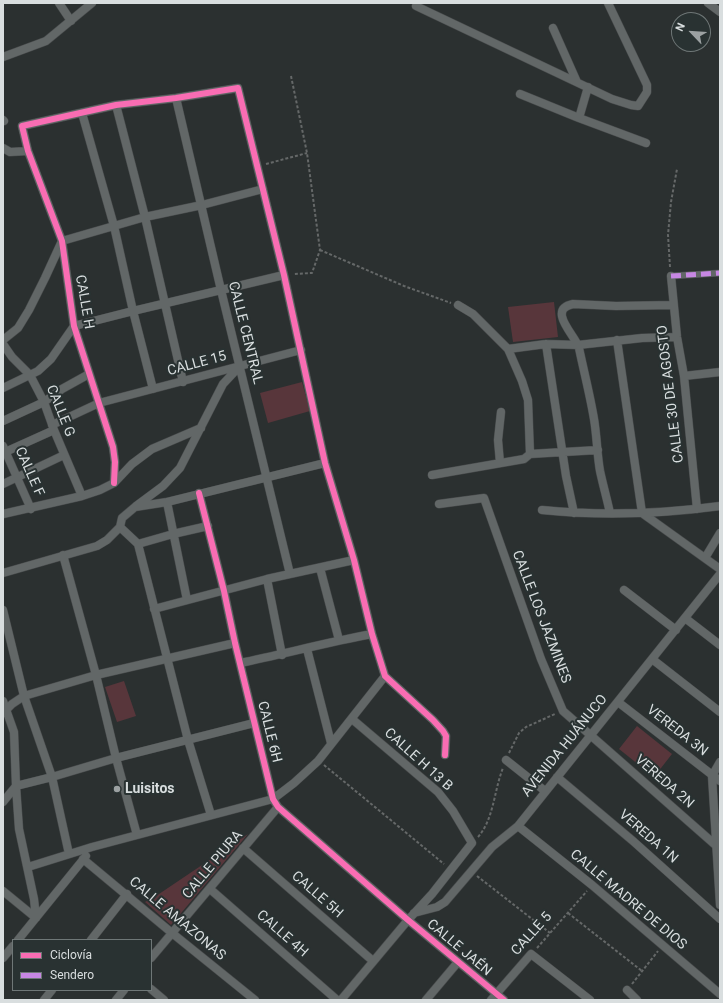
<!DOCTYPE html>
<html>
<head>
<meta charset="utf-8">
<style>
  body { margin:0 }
  #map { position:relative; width:723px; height:1003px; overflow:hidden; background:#2b3030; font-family:Roboto,sans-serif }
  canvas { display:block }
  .frame { position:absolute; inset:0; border:4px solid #d9dedf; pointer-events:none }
  .legend { position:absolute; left:12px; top:939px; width:140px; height:52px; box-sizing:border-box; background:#293232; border:1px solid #6f7777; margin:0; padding:5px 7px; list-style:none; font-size:12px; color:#d9dedf }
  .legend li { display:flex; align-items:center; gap:8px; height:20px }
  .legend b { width:20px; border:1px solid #6f7777 }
  .north { position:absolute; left:671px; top:12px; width:40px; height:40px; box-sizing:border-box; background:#293232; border:1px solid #6f7777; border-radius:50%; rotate:295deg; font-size:11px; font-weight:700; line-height:16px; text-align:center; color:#d9dedf }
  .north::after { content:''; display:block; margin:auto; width:14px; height:18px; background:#9ca1a2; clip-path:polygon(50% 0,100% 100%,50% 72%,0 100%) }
</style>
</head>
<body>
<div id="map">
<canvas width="723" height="1003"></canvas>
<div class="frame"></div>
<ul class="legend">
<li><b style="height:5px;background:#f96db3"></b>Ciclovía</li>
<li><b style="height:5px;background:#c787e3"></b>Sendero</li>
</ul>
<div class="north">N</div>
</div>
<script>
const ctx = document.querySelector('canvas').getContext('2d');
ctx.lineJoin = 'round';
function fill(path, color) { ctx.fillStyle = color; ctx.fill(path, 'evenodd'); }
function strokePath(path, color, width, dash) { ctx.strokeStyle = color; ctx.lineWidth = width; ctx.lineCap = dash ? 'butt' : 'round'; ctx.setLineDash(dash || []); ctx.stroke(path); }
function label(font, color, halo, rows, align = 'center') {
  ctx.font = font + ' Roboto,sans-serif'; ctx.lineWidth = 4; ctx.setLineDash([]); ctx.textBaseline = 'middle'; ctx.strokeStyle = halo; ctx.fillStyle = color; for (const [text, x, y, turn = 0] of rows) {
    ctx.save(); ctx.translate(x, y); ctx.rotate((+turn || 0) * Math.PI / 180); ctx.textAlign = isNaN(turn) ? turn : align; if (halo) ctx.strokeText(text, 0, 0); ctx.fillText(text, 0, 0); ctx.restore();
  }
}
const green = new Path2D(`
  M554 302 558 337 513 342 508 307Z
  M302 382 310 411 268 423 260 393Z
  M124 681 136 716 117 722 105 687Z
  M637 726 672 754 654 777 619 749Z
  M248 834 171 925 145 902 159 894Z`);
const path = new Path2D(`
  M291 76 307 153 320 250 312 273 293 274
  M266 164 307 153
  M320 250 404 286 451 303
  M670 267 668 235 671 202 677 169
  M509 753 519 733 526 727 555 714
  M324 765 444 864
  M478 837C494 819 494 790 503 768
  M477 876 550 933
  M568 913 642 971
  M537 948 587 891
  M632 984 658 951`);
const pedestrian = new Path2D(`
  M671 276 720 273`);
const minor = new Path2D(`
  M59 3 71 21
  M708 3 720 12
  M416 6 612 99 631 105 638 106 647 92V85L608 3
  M553 28 577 82
  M3 57 46 41 92 3
  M520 94 579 118 646 143
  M176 98 221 290 290 574
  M116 105 145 217 183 382
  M82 113 114 226 133 311 153 389
  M579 118 588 87
  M3 120 4 121
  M3 148 10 152 28 151
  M671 276 677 337 684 376 697 509
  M458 305 473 314 508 349 522 381 528 400 530 454
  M3 340 18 328 29 310 45 278 62 241 145 217 202 205 263 189
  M617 340 642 513 720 569
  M3 344 12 357 30 375 44 402 54 430 82 496
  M546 344 566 476 574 513
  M508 349 546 344 578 345 642 338 677 337
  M684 376 720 372
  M3 388 38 371 51 359 74 326 133 311 284 275
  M3 421 44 402 62 389 89 374
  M52 425 99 403 301 350
  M3 446 31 509
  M3 453 54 430
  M500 463 498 440 501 412
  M432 475 524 459 530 454 598 450
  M114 483 115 462 113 447 74 326 62 241 28 151 22 126 116 105 176 98 238 88 284 275 325 463 354 560 372 634 385 676 433 720 443 731 446 736 445 755
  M3 484 64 455
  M199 493 224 591 235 643 273 799 278 807 408 920 504 1000
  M167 502 187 600
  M439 504 484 498 541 659 563 711 720 849
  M136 506 163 486 180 468 223 384 239 367
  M542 510C601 516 661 514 720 506
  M610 513C607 499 603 485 600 471 597 454 597 437 594 419 590 395 584 372 579 348 576 336 546 310 573 304L616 306 673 305
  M3 514 82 496 100 490 114 483 132 464 152 449 201 428
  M120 527 138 544 188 740 211 815
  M138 544 173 534 208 526
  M63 555 96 675 116 758 137 835
  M705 558 720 533
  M320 568 339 640
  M3 573 97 546 107 540 120 527 122 518 135 507 167 502 325 463
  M267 579 282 655
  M624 590 676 630
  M154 609 267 579 354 560
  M3 610 24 696 52 777 69 854
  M685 618 720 645
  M307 649 331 743
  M652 659 720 712
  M240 663C284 654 328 642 372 634
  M3 701 14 732 16 786 19 829 34 899 36 918
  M618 702 720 781
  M3 713 12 704 24 696 96 675 235 643
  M506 760 545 791
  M720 762 712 776 720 905
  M557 777 633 841 720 919
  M3 802 16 786 52 777 116 758 254 723
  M518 826 592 885 720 994
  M243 848 373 961
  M83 859 172 933 255 1000
  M28 867 92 847 273 799 294 783 318 761 385 676
  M210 889 337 1000
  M3 891 36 918
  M414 913 437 907 445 902 492 847 518 826 720 574
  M18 940 86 856
  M91 940 127 894
  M3 958 13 946
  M151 958 278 807
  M151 989 164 1000
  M627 990 637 1000
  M44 1000 52 990
  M116 1000 124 990
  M341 1000 408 920 432 894 472 843 453 811 438 792 352 719
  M426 1000 458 962
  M491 1000 531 954 590 1000`);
const quiet = new Path2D(`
  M671 276 720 273`);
const cycleway = new Path2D(`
  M114 483 115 462 113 447 74 326 62 241 28 151 22 126 116 105 176 98 238 88 284 275 325 463 354 560 372 634 385 676 433 720 443 731 446 736 445 755
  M199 493 224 591 235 643 273 799 278 807 408 920 504 1000`);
const markers = [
  [117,789,4,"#9ca1a2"]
];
const streetNames = [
  ["CALLE H",84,302,80],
  ["CALLE CENTRAL",245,333,76],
  ["CALLE 15",197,364,-15],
  ["CALLE 30 DE AGOSTO",671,394,-97],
  ["CALLE G",60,411,68],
  ["CALLE F",29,472,66],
  ["CALLE LOS JAZMINES",541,617,69],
  ["VEREDA 3N",677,731,38],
  ["CALLE 6H",269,732,76],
  ["AVENIDA HUÁNUCO",565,746,-51],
  ["CALLE H 13 B",418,760,42],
  ["VEREDA 2N",664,782,41],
  ["VEREDA 1N",648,837,41],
  ["CALLE PIURA",213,865,-50],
  ["CALLE 5H",317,895,41],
  ["CALLE MADRE DE DIOS",628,900,40],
  ["CALLE AMAZONAS",177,919,40],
  ["CALLE 4H",282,934,41],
  ["CALLE 5",532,934,-48],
  ["CALLE JAÉN",459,948,40]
];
const poiNames = [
  ["Luisitos",125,789]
];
fill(green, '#58363b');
strokePath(pedestrian, '#484b4c', 7);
strokePath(minor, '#484b4c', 9);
strokePath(path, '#656868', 2, [3, 2]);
strokePath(pedestrian, '#626767', 6);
strokePath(minor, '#626767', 8);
strokePath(quiet, '#c787e3', 5, [10, 5]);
strokePath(cycleway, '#f96db3', 6);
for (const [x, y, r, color] of markers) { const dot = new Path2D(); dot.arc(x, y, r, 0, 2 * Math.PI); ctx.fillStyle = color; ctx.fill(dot); strokePath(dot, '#293232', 1.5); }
label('14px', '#d9dedf', '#293232', streetNames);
label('bold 14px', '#d9dedf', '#293232', poiNames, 'left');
</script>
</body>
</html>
